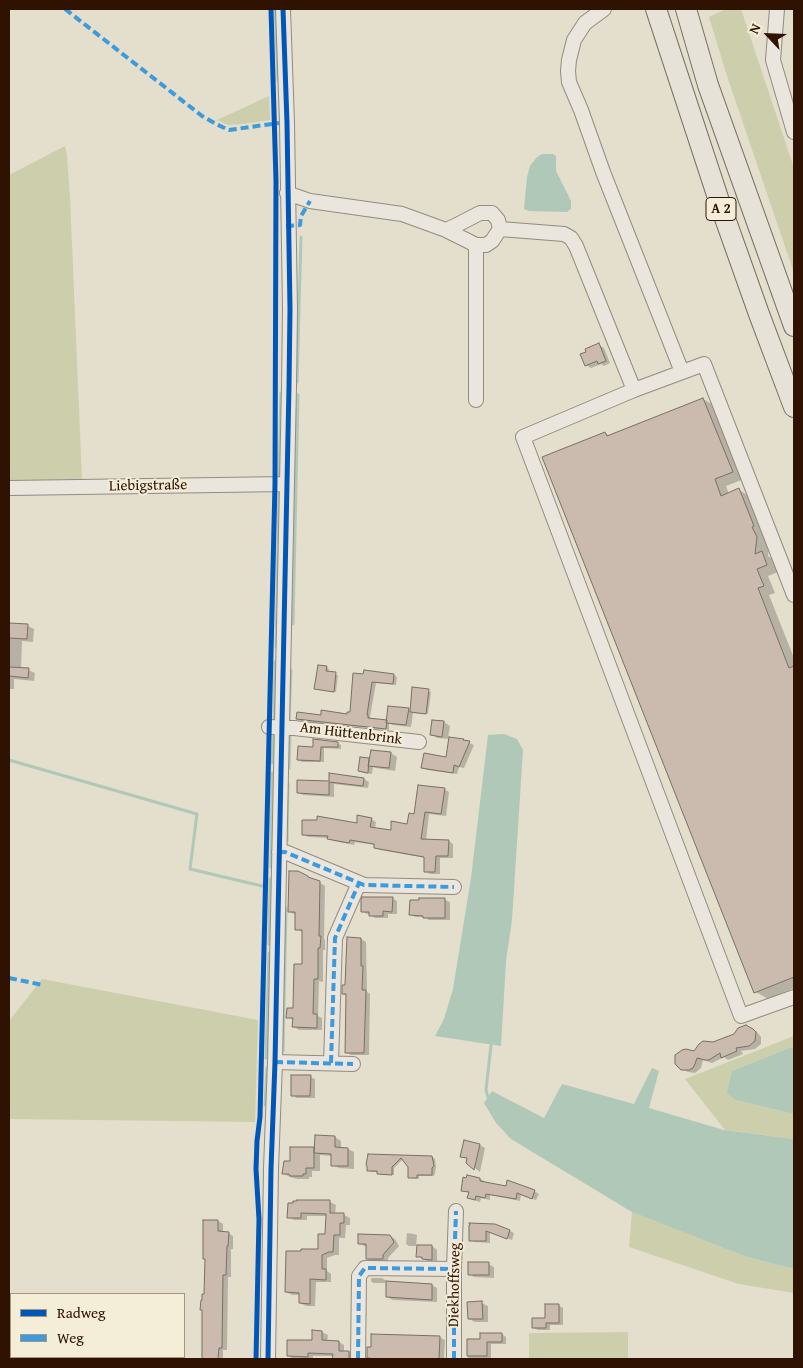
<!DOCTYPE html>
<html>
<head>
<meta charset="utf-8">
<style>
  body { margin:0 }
  #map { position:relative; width:803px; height:1368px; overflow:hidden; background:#e4decc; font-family:"Gentium Book Plus",serif }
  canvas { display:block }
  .frame { position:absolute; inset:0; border:10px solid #2f1201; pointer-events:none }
  .legend { position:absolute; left:10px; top:1293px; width:175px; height:65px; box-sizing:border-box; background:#f4edd7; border:1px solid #a59581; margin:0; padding:6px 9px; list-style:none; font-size:15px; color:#2f1201 }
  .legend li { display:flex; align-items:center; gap:10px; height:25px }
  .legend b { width:25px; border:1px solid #a59581 }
  .north { position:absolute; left:743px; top:10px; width:50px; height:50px; -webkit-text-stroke:4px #f4edd7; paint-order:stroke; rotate:295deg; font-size:14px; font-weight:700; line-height:20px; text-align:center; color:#2f1201 }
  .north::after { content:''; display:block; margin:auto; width:18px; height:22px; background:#2f1201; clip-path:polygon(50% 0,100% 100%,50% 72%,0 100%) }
</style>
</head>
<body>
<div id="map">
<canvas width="803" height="1368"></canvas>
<div class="frame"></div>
<ul class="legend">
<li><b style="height:6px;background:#0057b8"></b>Radweg</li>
<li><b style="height:6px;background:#3d9add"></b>Weg</li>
</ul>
<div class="north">N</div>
</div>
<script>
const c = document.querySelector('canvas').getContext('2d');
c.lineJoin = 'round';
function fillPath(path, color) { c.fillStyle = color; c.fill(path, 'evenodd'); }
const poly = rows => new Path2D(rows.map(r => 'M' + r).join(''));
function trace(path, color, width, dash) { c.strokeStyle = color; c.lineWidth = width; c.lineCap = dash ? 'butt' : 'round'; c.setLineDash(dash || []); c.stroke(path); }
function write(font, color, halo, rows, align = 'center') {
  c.font = font + ' "Gentium Book Plus",serif'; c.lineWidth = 4; c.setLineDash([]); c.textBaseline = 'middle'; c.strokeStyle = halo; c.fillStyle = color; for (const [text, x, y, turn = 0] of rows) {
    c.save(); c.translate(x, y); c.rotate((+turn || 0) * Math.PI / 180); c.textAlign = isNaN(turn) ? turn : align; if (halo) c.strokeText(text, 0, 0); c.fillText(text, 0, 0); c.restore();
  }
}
fillPath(poly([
  [726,9,741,9,794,168,794,273,727,76,709,17],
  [269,96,270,120,243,124,228,125,217,120],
  [65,146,67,155,70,197,82,479,9,481,9,175],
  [42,979,258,1020,255,1122,9,1119,9,1021],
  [794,1036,794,1046,732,1071,736,1100,794,1114,794,1139,725,1130,685,1079],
  [632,1212,744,1256,794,1269,794,1293,739,1284,629,1247],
  [628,1332,628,1359,529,1359,529,1333]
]), '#cdcfac');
fillPath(poly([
  [542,154,553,154,556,156,556,171,571,201,571,209,567,212,529,211,524,209,527,177,530,166,537,157],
  [504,734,517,739,523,750,512,920,506,961,501,1046,435,1036,444,1019,453,989,471,878,488,735],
  [794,1046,794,1114,736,1100,727,1093,732,1071],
  [652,1068,659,1071,649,1108,724,1130,794,1139,794,1269,744,1256,632,1212,511,1139,496,1123,484,1103,492,1091,544,1118,562,1084,634,1104]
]), '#b0c8b7');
fillPath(poly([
  [599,345,604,348,610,363,604,366,601,364,591,368,586,365],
  [703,399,715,406,744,479,726,486,729,494,739,490,751,497,769,545,768,556,774,560,778,572,768,576,775,593,769,595,794,658,794,988,768,999,756,992,605,433,610,436],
  [9,624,28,626,34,629,33,642,22,641,21,669,28,670,35,673,34,681,14,679,14,689,9,689],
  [326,667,329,669,328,673,338,675,336,692,315,689],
  [365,672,394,675,397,677,396,685,376,683,370,717,371,719,386,721,408,709,411,711,428,691,431,692,428,714,413,713,411,727,393,725,389,723,389,730,301,721,297,719,348,715,351,714],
  [433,721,444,722,450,726,448,738,463,740,474,745,464,768,459,767,457,774,427,770,423,768,447,758,450,739,437,738,432,734],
  [337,743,341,745,341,749,324,748,324,762,302,762,299,760,314,748],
  [372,751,391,753,397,757,395,771,376,768,373,767,372,774,364,773,359,771,369,760,370,761],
  [330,775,364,779,369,782,368,788,334,784,334,797,303,795,298,792,298,781,330,783],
  [444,789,449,792,446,816,429,814,426,841,449,841,453,844,453,858,440,858,440,874,430,874,425,871,426,858,380,850,375,847,375,845,355,842,354,845,334,841,329,839,329,838,308,837,303,834,358,825,371,819,376,822,375,829,392,832,408,826,415,815],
  [319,882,325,886,324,939,325,940,325,950,323,950,323,982,319,981,318,1016,322,1018,322,1030,299,1030,294,1027,294,1020,288,1017,294,1009,303,966,303,932,296,929,296,915,290,912],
  [392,898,397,901,397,914,388,914,388,918,375,918,370,914,367,914,362,911],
  [420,899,445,900,450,902,450,920,429,920,424,917,415,917,411,914,420,901],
  [361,939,366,942,367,992,370,994,369,1055,351,1055,346,1052,347,996,343,994],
  [750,1028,756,1031,761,1037,761,1044,755,1049,741,1051,743,1054,728,1060,724,1057,712,1063,703,1060,701,1068,695,1073,688,1072,678,1067,694,1052],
  [310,1077,315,1079,315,1098,297,1098,292,1095],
  [335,1137,341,1141,341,1149,348,1149,354,1152,354,1169,339,1168,332,1165,332,1156,320,1155,320,1171,312,1171,312,1177,309,1177,309,1179,297,1179,290,1177,284,1174,291,1162,314,1148,316,1149],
  [465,1142,480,1145,485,1148,480,1172,467,1162,467,1159,462,1156],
  [369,1156,432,1157,435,1159,436,1168,434,1176,419,1176,419,1179,412,1178,409,1177,409,1167,403,1159,394,1168,394,1175,381,1175,379,1172,371,1172,369,1170],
  [480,1179,484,1181,484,1183,534,1191,539,1194,536,1200,521,1195,520,1201,490,1195,490,1200,481,1198,480,1202,473,1200,469,1198,470,1193,462,1190],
  [330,1202,336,1205,335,1215,344,1215,350,1218,350,1225,346,1225,345,1238,339,1238,339,1255,335,1255,327,1258,327,1271,331,1274,331,1282,316,1282,315,1306,306,1306,300,1303,300,1295,292,1295,286,1292,319,1251,326,1236,327,1216,307,1216,307,1220,294,1220,289,1217],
  [205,1221,218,1221,223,1224,223,1233,228,1233,233,1236,233,1249,231,1249,231,1277,228,1277,227,1350,223,1350,223,1359,203,1359,206,1259],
  [473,1227,510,1231,514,1233,512,1240,490,1232,490,1243,475,1242,470,1240],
  [407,1233,414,1234,417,1235,416,1246,409,1246,406,1244],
  [390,1236,395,1239,399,1246,388,1258,388,1262,373,1262,367,1259,367,1246,364,1246,359,1243],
  [432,1246,437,1250,437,1262,429,1262,418,1256],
  [488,1264,494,1267,494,1278,474,1277,469,1274],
  [371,1278,382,1278,385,1280,385,1283,373,1283,371,1281],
  [432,1285,437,1288,437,1302,393,1300,387,1297],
  [482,1303,488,1306,488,1322,475,1322,469,1319],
  [558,1305,563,1308,563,1325,550,1325,550,1330,538,1330,534,1328,546,1319],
  [313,1332,322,1332,328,1335,327,1342,339,1342,344,1345,344,1352,349,1352,354,1355,354,1359,334,1359,334,1356,313,1356,313,1359,294,1359,288,1356,313,1342],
  [502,1334,506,1337,506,1344,491,1344,491,1359,468,1359,468,1340,481,1341],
  [439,1337,445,1340,444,1359,371,1359,368,1357]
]), '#0003');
trace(poly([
  [275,9,278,80],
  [297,382,301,237],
  [279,476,281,393],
  [293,624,298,395],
  [276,647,279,494],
  [289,721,291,670],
  [274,723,275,662],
  [9,760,197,814,190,869,262,886],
  [272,763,274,731],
  [289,768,290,736],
  [287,841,288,783],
  [271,867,272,773],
  [269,944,270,879],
  [283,1051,286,908],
  [266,1058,269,953],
  [488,1097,486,1090,491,1045],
  [265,1105,267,1068]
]), '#b0c8b7', 3);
const building = poly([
  [599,343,606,361,598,364,597,361,585,366,580,354,586,352,585,349,599,343],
  [703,398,733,472,715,479,721,496,739,488,754,526,752,527,757,537,755,554,762,551,767,565,757,569,764,586,758,588,789,668,794,666,794,977,754,993,542,457,605,432,607,436,703,398],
  [9,623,28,624,27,639,9,638,9,623],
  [318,665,327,666,326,671,336,672,334,692,314,689,318,665],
  [9,667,29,668,28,678,9,676,9,667],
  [364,670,394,674,393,684,372,682,370,695,367,715,368,715,368,718,387,720,386,729,296,719,297,712,321,715,321,710,347,714,347,712,350,712,353,673,363,674,364,670],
  [412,687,429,689,426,714,410,712,412,687],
  [388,706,409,708,406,725,386,723,388,706],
  [432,720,444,721,442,737,430,735,432,720],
  [449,737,464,739,463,740,470,741,459,767,454,765,453,773,421,768,424,753,446,757,449,737],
  [313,739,338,742,338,747,321,747,320,761,297,760,298,746,313,747,313,739],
  [371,750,391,752,389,768,368,766,371,750],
  [360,757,369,758,368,773,358,771,360,757],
  [329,773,364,778,363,786,329,782,329,795,297,793,297,780,329,781,329,773],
  [418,785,445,788,441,814,425,812,421,839,449,840,448,856,436,856,435,872,424,872,424,857,374,848,374,844,350,840,349,843,327,839,328,836,302,835,302,820,317,820,317,816,357,823,357,815,372,818,370,827,391,830,391,821,407,824,409,813,414,814,418,785],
  [289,871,298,871,308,876,308,877,320,881,319,936,321,936,320,948,318,948,318,979,314,979,313,1014,317,1014,317,1028,292,1027,293,1018,286,1018,287,1008,293,1008,294,964,302,964,302,930,295,930,295,912,288,912,289,871],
  [362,897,393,897,392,912,383,911,383,916,369,916,369,912,361,912,361,900,362,897],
  [419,898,445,898,445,918,423,918,423,916,409,915,410,900,419,900,419,898],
  [347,937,361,938,361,966,363,966,362,990,366,990,364,1053,345,1053,346,994,342,994,342,985,345,985,347,937],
  [746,1025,753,1029,756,1032,755,1041,749,1046,736,1048,737,1051,721,1058,720,1053,709,1060,705,1060,697,1058,695,1064,693,1068,689,1070,681,1070,675,1064,675,1055,682,1050,686,1049,694,1051,699,1044,703,1041,713,1042,734,1034,738,1028,746,1025],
  [291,1075,311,1075,310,1096,291,1096,291,1075],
  [315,1135,335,1136,335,1147,348,1148,348,1166,331,1166,331,1154,314,1153,315,1135],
  [464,1140,480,1144,474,1170,466,1163,467,1158,460,1157,464,1140],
  [290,1147,314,1147,314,1168,306,1168,306,1174,303,1174,303,1176,290,1176,289,1174,282,1174,284,1161,290,1161,290,1147],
  [368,1154,432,1156,434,1166,432,1168,432,1175,417,1175,417,1178,408,1178,408,1167,401,1158,392,1167,392,1175,377,1174,377,1171,367,1171,367,1166,366,1165,368,1154],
  [467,1175,480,1178,480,1181,506,1186,507,1180,535,1190,532,1199,517,1193,516,1199,486,1194,485,1198,476,1196,475,1200,467,1198,469,1192,461,1191,463,1177,466,1178,467,1175],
  [297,1200,330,1200,330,1213,344,1213,344,1223,340,1223,340,1235,334,1235,333,1252,329,1252,322,1255,322,1269,326,1269,326,1280,310,1279,310,1304,299,1303,299,1293,285,1292,286,1251,301,1251,301,1249,318,1249,318,1234,325,1234,326,1214,301,1213,301,1218,287,1218,288,1203,293,1203,293,1201,297,1201,297,1200],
  [203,1220,218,1220,218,1231,229,1232,228,1246,227,1246,226,1275,223,1275,222,1348,219,1348,218,1359,202,1359,202,1310,200,1310,201,1300,202,1300,202,1294,204,1294,205,1259,203,1259,203,1220],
  [469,1223,495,1224,510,1230,507,1239,486,1231,486,1241,469,1241,469,1225,470,1225,469,1223],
  [358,1234,390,1235,394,1242,383,1255,383,1259,366,1259,366,1244,358,1244,358,1234],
  [417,1245,432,1245,432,1260,422,1259,422,1257,416,1257,417,1245],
  [468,1262,489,1262,489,1275,468,1275,468,1262],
  [386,1281,432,1284,432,1300,386,1297,386,1281],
  [482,1301,483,1319,468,1319,467,1302,482,1301],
  [545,1304,559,1304,559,1323,546,1323,546,1328,532,1328,532,1318,545,1318,545,1304],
  [312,1330,322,1331,322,1340,339,1341,339,1351,349,1351,349,1359,332,1359,333,1354,308,1353,308,1357,287,1356,287,1340,312,1340,312,1330],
  [480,1333,502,1333,502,1342,487,1342,487,1356,467,1356,467,1339,480,1339,480,1333],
  [371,1334,440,1336,439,1359,370,1359,370,1358,367,1358,367,1347,371,1347,371,1334]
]);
fillPath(building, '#cbbaae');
trace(building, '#787065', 1);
const minor = poly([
  [604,9,585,23,574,40,569,60,568,71,569,82,581,110,603,172,682,372],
  [777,9,773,60,794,132],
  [287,193,310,201,402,214,446,230,476,245,486,245,492,241,500,229,498,220,492,213,480,213,455,226,446,230],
  [500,229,564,234,571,238,576,246,634,390],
  [476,400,476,245],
  [9,488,287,484],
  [794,595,704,364,634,390,523,437,741,1016,794,997],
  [269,727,294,728,419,742],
  [279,852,285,852,364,885,454,887],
  [275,1062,353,1064],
  [331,1063,335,938,359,883],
  [268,1359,271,1169,275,1062,289,386,290,309,287,123,283,9],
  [358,1359,359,1276,365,1268,454,1269],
  [454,1359,454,1269,456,1211]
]);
const highway = poly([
  [656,9,721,207,759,314,794,407],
  [686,9,708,85,794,326]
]);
trace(minor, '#938b7f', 16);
trace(highway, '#787065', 22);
trace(minor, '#eae6dd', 14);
trace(highway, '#e7e2d8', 20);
trace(poly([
  [65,9,202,116,216,124,229,130,279,123],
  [286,226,300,225,301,216,310,201],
  [279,852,285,852,364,885,454,887],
  [9,978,43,985],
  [275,1062,353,1064],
  [331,1063,335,938,359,883],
  [358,1359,359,1276,365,1268,454,1269],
  [454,1359,454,1269,456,1211]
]), '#3d9add', 4, [8, 4]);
trace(poly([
  [256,1359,259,1219,256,1169,257,1141,260,1117,275,484,276,181,271,9],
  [268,1359,271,1169,275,1062,289,386,290,309,287,123,283,9]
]), '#0057b8', 5);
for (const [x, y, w] of [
  [721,209,30]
]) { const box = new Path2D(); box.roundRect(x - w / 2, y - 11.5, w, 23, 4); c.fillStyle = '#f4edd7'; c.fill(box); trace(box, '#2f1201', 1); }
write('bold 14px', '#2f1201', null, [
  ["A 2",721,209]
]);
write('15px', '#2f1201', '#f4edd7', [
  ["Liebigstraße",148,486,-1],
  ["Am Hüttenbrink",351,734,7],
  ["Diekhoffsweg",455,1285,-89]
]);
</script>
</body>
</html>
